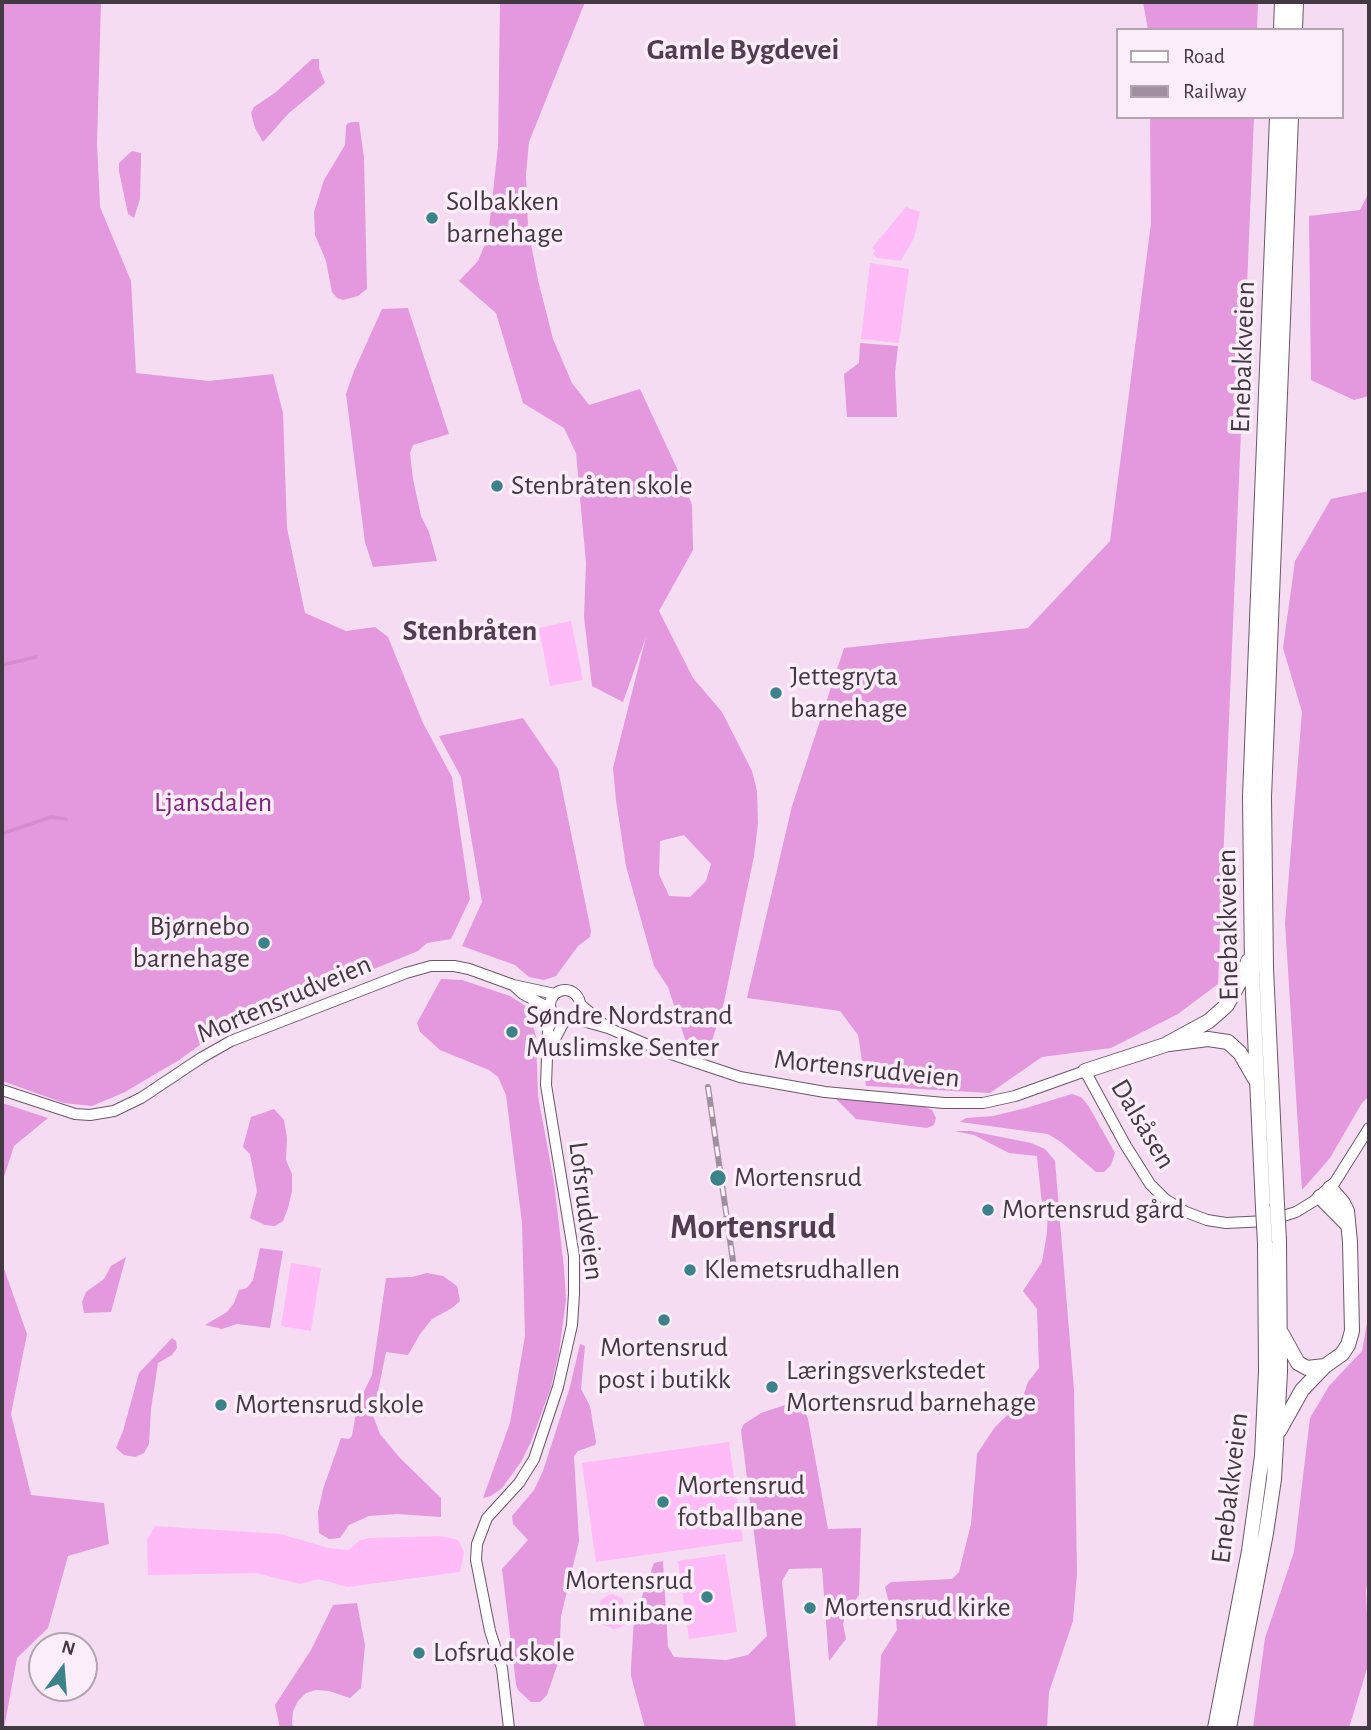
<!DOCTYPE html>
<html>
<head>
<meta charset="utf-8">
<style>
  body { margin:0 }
  #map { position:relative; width:1371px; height:1730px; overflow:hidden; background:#f5dcf2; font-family:"Alegreya Sans",sans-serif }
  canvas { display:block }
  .frame { position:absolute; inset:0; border:4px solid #433942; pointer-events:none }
  .legend { position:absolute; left:1116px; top:28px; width:228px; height:91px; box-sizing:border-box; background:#fcedfa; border:2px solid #b2a5b0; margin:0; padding:9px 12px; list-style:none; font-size:21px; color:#433942 }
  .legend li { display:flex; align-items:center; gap:14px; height:35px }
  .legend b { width:35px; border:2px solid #b2a5b0 }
  .north { position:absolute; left:28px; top:1632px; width:70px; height:70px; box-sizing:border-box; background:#fcedfa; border:2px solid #b2a5b0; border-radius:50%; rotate:16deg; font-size:19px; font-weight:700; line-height:28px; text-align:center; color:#433942 }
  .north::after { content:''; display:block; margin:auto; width:24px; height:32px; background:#3b828b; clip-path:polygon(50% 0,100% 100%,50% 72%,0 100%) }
</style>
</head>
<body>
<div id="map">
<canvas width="1371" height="1730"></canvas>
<div class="frame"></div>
<ul class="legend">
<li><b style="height:9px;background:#fff"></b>Road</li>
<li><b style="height:9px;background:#a18f9f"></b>Railway</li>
</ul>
<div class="north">N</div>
</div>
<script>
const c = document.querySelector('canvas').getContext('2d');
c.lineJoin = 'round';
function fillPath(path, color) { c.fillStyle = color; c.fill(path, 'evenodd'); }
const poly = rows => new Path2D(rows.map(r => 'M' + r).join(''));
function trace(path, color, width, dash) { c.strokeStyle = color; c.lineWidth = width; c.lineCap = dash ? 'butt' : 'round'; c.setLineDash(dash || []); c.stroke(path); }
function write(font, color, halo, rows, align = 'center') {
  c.font = font + ' "Alegreya Sans",sans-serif'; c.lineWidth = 7; c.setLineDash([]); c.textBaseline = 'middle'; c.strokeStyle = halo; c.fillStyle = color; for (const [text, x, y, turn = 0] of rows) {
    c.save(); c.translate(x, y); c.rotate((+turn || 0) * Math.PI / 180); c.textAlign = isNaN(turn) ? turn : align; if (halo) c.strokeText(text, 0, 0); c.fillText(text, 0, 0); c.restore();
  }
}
fillPath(poly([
  [906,207,920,212,914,238,901,261,877,258,873,254,875,250,872,248],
  [870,263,909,269,899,343,861,339],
  [571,621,583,680,550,686,539,628],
  [291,1263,321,1268,311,1331,281,1326],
  [729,1442,743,1541,596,1562,582,1463],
  [155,1526,281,1534,328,1548,348,1550,359,1541,369,1538,440,1536,458,1540,464,1552,460,1572,347,1587,319,1579,300,1584,256,1573,148,1575,147,1540],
  [725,1554,737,1632,689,1639,678,1561],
  [613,1594,623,1599,625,1624,619,1628,613,1629,602,1624,600,1601,608,1595]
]), '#ffbaf8');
fillPath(poly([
  [2,2,101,2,97,143,100,207,131,281,136,373,209,381,273,374,283,413,287,528,305,613,346,631,375,627,388,637,423,723,452,777,470,899,451,939,427,943,418,951,218,1032,179,1060,125,1092,92,1106,64,1103,2,1081],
  [500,2,585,2,529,142,526,174,528,228,538,280,553,339,572,383,589,405,640,389,681,477,692,505,693,550,659,611,693,678,722,712,752,771,757,791,758,823,754,856,724,1002,711,1044,706,1051,688,1048,668,987,654,966,626,866,616,800,613,768,646,637,623,702,592,686,584,617,586,563,576,453,564,428,523,403,496,313,459,281,478,261,488,237,498,147],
  [684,835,711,864,706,881,690,897,669,896,659,874,660,841],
  [1143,2,1258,2,1257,30,1148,30],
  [312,59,319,59,319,68,325,83,289,113,263,142,255,128,251,113,254,107,276,92],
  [1150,117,1254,117,1218,984,1178,1014,1111,1048,1042,1057,990,1093,866,1086,858,1035,840,1011,747,998,792,806,844,648,1028,628,1110,541,1151,223],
  [354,122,359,122,364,158,367,289,358,296,343,300,337,298,332,292,326,261,315,235,314,212,324,180,345,145,346,126,348,123],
  [132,151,141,153,141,157,140,199,134,218,128,214,119,171,119,163],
  [1369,192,1369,396,1354,400,1311,380,1309,216,1360,210],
  [408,308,449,434,413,445,410,453,413,479,421,516,429,532,437,561,373,567,365,542,346,394,354,371,382,309],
  [860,343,898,346,895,373,897,417,847,417,844,374,859,363],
  [1369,491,1369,1096,1362,1103,1330,1158,1302,1190,1285,923,1302,712,1283,648,1295,561,1331,499],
  [523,718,558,769,591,931,590,937,578,946,556,976,544,980,529,977,515,965,462,946,482,902,461,777,439,736],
  [441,979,462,980,510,996,527,1007,536,1036,538,1096,554,1182,564,1268,566,1300,559,1352,551,1387,531,1442,521,1462,502,1488,491,1496,483,1498,510,1423,525,1336,522,1223,506,1095,498,1077,489,1070,440,1050,420,1032,417,1023],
  [1072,1094,1081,1097,1088,1105,1115,1153,1111,1165,1104,1172,1096,1172,1061,1142,1048,1134,960,1122,966,1118,993,1116,1026,1108],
  [834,1097,925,1107,932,1110,936,1118,934,1125,927,1128,856,1119],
  [2,1103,48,1118,14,1146,2,1183],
  [274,1109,284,1120,287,1138,286,1160,292,1174,292,1191,288,1208,283,1221,275,1226,265,1225,250,1218,257,1191,250,1154,243,1147,251,1117],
  [954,1131,971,1131,1031,1143,1045,1149,1055,1161,1074,1390,1077,1574,1073,1621,1049,1692,1047,1728,877,1728,881,1655,897,1630,896,1619,891,1610,885,1587,891,1582,952,1579,959,1572,971,1524,977,1454,995,1427,1021,1402,1028,1382,1039,1368,1037,1309,1023,1291,1042,1262,1047,1233,1048,1203,1042,1205,1037,1156,1009,1153,974,1135],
  [260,1248,283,1251,270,1328,237,1324,222,1329,205,1325,227,1312,234,1303,239,1290,247,1288,253,1280],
  [126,1257,111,1312,84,1313,82,1302,86,1292,104,1279,111,1266],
  [2,1263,27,1334,11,1414,31,1495,104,1503,109,1544,68,1556,48,1628,17,1658,4,1728,2,1728],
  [427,1273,443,1276,457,1286,460,1301,452,1308,432,1319,420,1334,408,1355,386,1352,373,1416,380,1434,399,1457,441,1498,441,1517,397,1514,369,1516,349,1525,340,1538,329,1539,319,1533,318,1512,323,1489,341,1438,349,1439,352,1436,357,1406,372,1375,386,1278,412,1277],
  [1369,1312,1369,1572,1366,1591,1369,1662,1349,1728,1253,1728,1265,1638,1294,1552,1310,1418,1329,1386,1362,1351],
  [172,1338,176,1341,177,1348,172,1355,158,1363,151,1409,149,1444,144,1453,135,1457,124,1455,116,1448,123,1431,139,1373],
  [580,1344,585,1346,581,1389,590,1406,596,1442,595,1445,578,1451,574,1456,579,1541,561,1616,559,1660,547,1695,540,1702,531,1702,518,1690,516,1684,502,1569,528,1540,513,1524,512,1516,534,1490,543,1471,570,1387],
  [800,1400,808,1419,828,1529,861,1528,859,1595,846,1613,843,1624,846,1639,829,1661,822,1568,789,1569,782,1581,796,1728,645,1728,631,1676,631,1667,634,1619,654,1563,663,1561,668,1647,674,1657,726,1660,748,1655,767,1636,741,1430,744,1424,761,1413],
  [357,1603,365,1645,361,1688,350,1698,329,1691,316,1690,306,1693,298,1701,293,1711,292,1724,294,1728,280,1728,275,1705,311,1650,333,1605]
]), '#e498dd');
trace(poly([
  [2,567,2,568],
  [2,665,36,657],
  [4,833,51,817,66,819]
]), '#d68bcf', 3.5);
const tertiary = poly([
  [513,985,523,994,551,1009],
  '550 1005a15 15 0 1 1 30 0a15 15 0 1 1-30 0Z',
  [580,1004,608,1028],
  [572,1018,608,1028,665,1052,740,1077,825,1092,944,1103,983,1103,1015,1096,1085,1071,1126,1146,1150,1184,1165,1199,1186,1212,1207,1220,1226,1223,1267,1221,1296,1212,1314,1201,1335,1182,1369,1128],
  [549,1050,565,1020],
  [2,1090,75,1114,90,1115,114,1111,141,1098,201,1058,231,1041,406,973,431,966,454,966,469,969,513,985,555,994],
  [509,1728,502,1668,490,1631,476,1560,477,1544,487,1518,519,1483,534,1459,558,1387,572,1325,574,1294,574,1256,546,1085,548,1030,553,1014]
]);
const trunk = poly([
  [1281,30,1282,2],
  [1295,30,1296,2],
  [1169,1044,1208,1039,1228,1042,1240,1053,1255,1079],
  [1085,1071,1165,1045,1209,1021,1227,1005,1244,974,1248,961],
  [1320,1197,1348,1225],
  [1277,1204,1266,968,1264,797,1291,117],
  [1263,1208,1252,971,1250,796,1277,117],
  [1282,1334,1298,1363,1307,1368,1325,1366],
  [1279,1431,1302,1390,1325,1366,1342,1354,1348,1345,1352,1331,1350,1242,1347,1211,1343,1203,1330,1188],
  [1215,1728,1249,1551,1262,1456,1266,1371,1265,1243],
  [1229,1728,1266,1533,1274,1479,1280,1372,1279,1240]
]);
trace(tertiary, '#6c5669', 12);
trace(trunk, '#6c5669', 16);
trace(tertiary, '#fff', 10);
trace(trunk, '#fff', 14);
const rail = poly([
  [708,1087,734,1268]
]);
trace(rail, '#a18f9f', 6);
trace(rail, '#fcedfa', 3.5, [10]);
const trunkBridge = poly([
  [1277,1204,1279,1240],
  [1263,1208,1265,1243]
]);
trace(trunkBridge, '#6c5669', 16, []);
trace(trunkBridge, '#fff', 14);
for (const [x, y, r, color] of [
  [432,218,7,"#3b828b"],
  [497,486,7,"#3b828b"],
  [776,693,7,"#3b828b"],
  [264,943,7,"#3b828b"],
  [512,1032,7,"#3b828b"],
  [718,1178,9,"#3b828b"],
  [988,1210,7,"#3b828b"],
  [690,1270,7,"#3b828b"],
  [664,1320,7,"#3b828b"],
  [772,1387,7,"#3b828b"],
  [221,1405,7,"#3b828b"],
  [663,1502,7,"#3b828b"],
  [707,1597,7,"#3b828b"],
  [810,1608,7,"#3b828b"],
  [419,1653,7,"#3b828b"]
]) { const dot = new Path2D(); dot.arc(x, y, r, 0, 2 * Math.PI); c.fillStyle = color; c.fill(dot); trace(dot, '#fcedfa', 2.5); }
write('28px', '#433942', '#fcedfa', [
  ["Solbakken",446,202],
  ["barnehage",446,234],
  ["Stenbråten skole",511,486],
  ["Jettegryta",790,677],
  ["barnehage",790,709],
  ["Bjørnebo",250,927,"right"],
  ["barnehage",250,959,"right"],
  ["Søndre Nordstrand",526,1016],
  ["Muslimske Senter",526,1048],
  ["Mortensrud",734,1178],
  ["Mortensrud gård",1002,1210],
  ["Klemetsrudhallen",704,1270],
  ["Mortensrud",664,1348,"center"],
  ["post i butikk",664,1380,"center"],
  ["Læringsverkstedet",786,1371],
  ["Mortensrud barnehage",786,1403],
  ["Mortensrud skole",235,1405],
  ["Mortensrud",677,1486],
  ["fotballbane",677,1518],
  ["Mortensrud",693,1581,"right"],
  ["minibane",693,1613,"right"],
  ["Mortensrud kirke",824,1608],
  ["Lofsrud skole",433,1653]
], 'left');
write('28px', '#433942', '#fcedfa', [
  ["Enebakkveien",1243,357,-88],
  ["Enebakkveien",1228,925,-91],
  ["Mortensrudveien",284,999,-23],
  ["Mortensrudveien",867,1069,6],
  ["Dalsåsen",1143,1124,59],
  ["Lofsrudveien",586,1211,83],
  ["Enebakkveien",1230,1488,-83]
]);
write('28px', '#7e267a', '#fcedfa', [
  ["Ljansdalen",213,803]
]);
write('bold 30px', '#513d4f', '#fcedfa', [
  ["Gamle Bygdevei",743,50],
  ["Stenbråten",470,631]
]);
write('bold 35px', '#513d4f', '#fcedfa', [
  ["Mortensrud",753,1227]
]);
</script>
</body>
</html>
